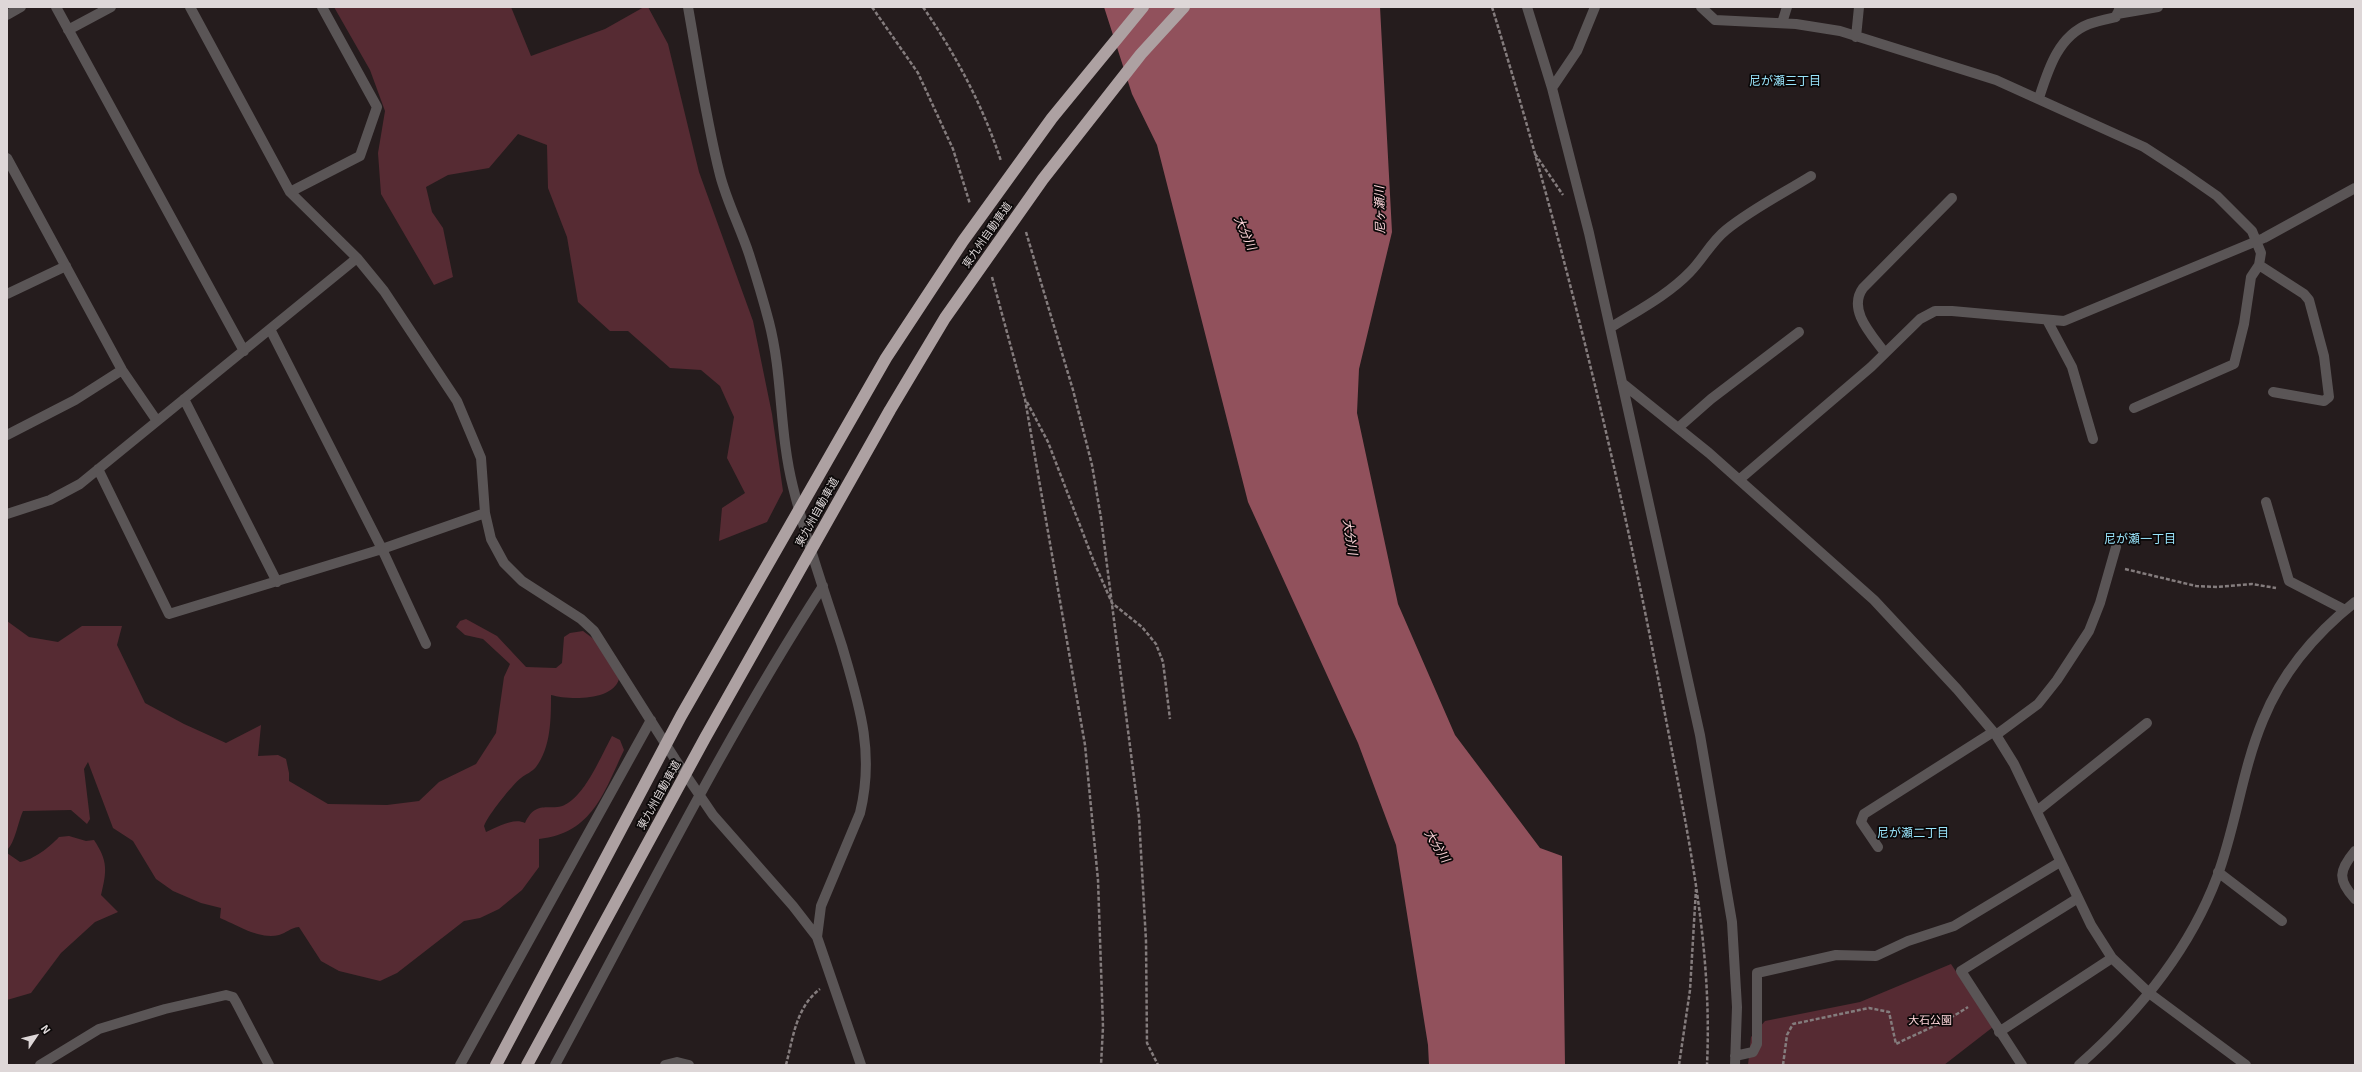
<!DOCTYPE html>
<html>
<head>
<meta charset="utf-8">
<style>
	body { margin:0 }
	#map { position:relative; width:2362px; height:1072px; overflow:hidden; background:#251c1d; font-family:"Exo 2",sans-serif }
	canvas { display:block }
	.frame { position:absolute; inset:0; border:8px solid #ded7d8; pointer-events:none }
	.north { position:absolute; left:16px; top:1016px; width:40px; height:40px; -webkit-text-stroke:3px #0b0808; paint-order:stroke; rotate:55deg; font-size:11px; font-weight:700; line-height:16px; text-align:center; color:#ded7d8 }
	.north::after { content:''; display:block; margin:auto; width:14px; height:18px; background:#ded7d8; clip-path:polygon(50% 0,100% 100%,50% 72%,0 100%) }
</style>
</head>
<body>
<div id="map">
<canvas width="2362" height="1072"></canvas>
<div class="frame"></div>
<div class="north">N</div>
</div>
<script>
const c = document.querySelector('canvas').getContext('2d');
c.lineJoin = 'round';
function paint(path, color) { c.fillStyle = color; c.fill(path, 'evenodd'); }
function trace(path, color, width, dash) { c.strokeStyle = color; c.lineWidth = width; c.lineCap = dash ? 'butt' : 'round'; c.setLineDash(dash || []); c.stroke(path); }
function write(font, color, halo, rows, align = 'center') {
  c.font = font + ' "Exo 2","Noto Sans JP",sans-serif'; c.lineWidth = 3.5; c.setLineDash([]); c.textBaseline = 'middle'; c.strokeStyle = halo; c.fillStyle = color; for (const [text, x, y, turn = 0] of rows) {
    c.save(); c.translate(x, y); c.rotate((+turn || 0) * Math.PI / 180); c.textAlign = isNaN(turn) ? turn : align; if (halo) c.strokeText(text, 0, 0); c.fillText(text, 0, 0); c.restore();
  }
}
paint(new Path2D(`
	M334,7H511L531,56L605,29L644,7H648L668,44L699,172L753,321L772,414L783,491L767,522L719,541L722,508L745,493L727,458L734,417L720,386L701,370L670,368L628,331H610L578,302L567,237L548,188L547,145L518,134L489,168L448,175L426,187L432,212L443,228L453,277L434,285L381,194L378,153L385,111L370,70Z
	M466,619L497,636L526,667L556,668L562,663L564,637L570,633L583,631L595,640L619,679C613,701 569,700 551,695C551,719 551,747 536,767C532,772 526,774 521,778C512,785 488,815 484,826L486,832C497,827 514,817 525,823C537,797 552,814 568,803C587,791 601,756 612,736L620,740L624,750C604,792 593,833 539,839V867L522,890L499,909L480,918L464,921L397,973L380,981L339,971L321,961L299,927C289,928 287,933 279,935C260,940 237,925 220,918L221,908L201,903L173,891L156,879L133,841L113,828L88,762L84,769L90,819L87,824L71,810L23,811C18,822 15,843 7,850V621L29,637L58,642L82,626H122L117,645L145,703L184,724L226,743L261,725L258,756L278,755L286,759L289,773V781L328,804L387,805L419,801L439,782L476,764L496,733L504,677L510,664L483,639L465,635L456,627L460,621Z
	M69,836L86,841L94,840C108,861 107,871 101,895L118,912L95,922L61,953L31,993L7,1000V853L20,862C33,860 50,847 59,837Z
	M1951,964L1993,1027L1944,1065H1748L1751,1037L1765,1021L1860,1002Z`), '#562b33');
paint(new Path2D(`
	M1104,7H1380L1392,232L1359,369L1357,413L1398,604L1455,735L1540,848L1562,856L1565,1065H1429L1428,1045L1396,845L1358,743L1248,502L1157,145L1132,94Z`), '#91515c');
trace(new Path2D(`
	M872,7L918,73L953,149L970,204
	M923,7C956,55 983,106 1001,161
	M1492,7C1561,232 1617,462 1661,693C1684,817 1713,939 1707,1065
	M1535,154L1563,195
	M1026,232L1073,390L1092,465L1101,518L1139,817L1146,941L1147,1043L1158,1065
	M992,277L1025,399L1085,745L1098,880L1103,1027L1101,1065
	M1027,402L1048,442L1094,562L1112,603L1142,627L1156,644L1163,662L1170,719
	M2125,569L2196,586L2217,587L2252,584L2276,588
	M786,1065C793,1038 796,1007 820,989
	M1679,1065L1690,990L1696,889
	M1783,1065L1787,1035L1793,1024L1869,1008L1889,1012L1896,1044C1920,1032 1946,1022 1968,1007`), '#847c7d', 2.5, [4, 2]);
trace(new Path2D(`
	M56,7L244,351
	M190,7L290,192L357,258L384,291L457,401L481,458L485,513L491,539L504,563L522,581L581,619L594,631L675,759L713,815L793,906L817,937
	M688,7C698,63 706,120 720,175C727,202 740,227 749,254C756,276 763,299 769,322C783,376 779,432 793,487C806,540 825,593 842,646C859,704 875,752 860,813L821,906L817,937L861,1065
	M1527,7L1552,88L1589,233L1700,735L1732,922L1737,1007L1735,1065
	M1701,7L1715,20L1796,24L1840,31L1996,80L2144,147L2184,173L2217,196L2252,231L2261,253L2259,265L2251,277L2244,324L2234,364L2134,408
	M2117,14L2158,7
	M7,15L21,7
	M1782,23L1787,7
	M68,30L111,7
	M1856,37L1859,7
	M1552,88L1577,51L1595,7
	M2039,98C2048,70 2058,36 2089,24C2097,21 2107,19 2116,17L2120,7
	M7,158L122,370L157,421
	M290,192L360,156L377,107L322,7
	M2259,265L2304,294L2309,300L2324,356L2329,397L2324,401L2273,392
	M7,294L66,266
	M2047,320L2072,367L2093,439
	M1610,328C1637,311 1668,295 1690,272C1703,259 1711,242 1726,230C1752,209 1782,194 1811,176
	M270,329L382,549L426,644
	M1885,353C1872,335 1847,310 1863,288L1952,198
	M1622,383L1709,453L1874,600L1957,689L1996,735L2014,764L2091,925L2112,958L2149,993L2246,1065
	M184,399L277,582
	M1678,428L1711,399L1799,332
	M7,435L75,400L122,370
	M98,469L169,614L382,549L485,513
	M1740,479L1871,367L1920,319L1935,311H1952L2064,321L2264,238L2355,188
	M2266,502L2289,581L2345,610
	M7,514L50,500L80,484L357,258
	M1996,735L2038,704L2057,680L2089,631L2100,603L2116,547
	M2037,811L2147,723
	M1878,847L1861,822L1864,814L1993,732
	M2355,851C2339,870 2337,880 2355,899
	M2218,872L2282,921
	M1999,1032L2112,958
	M1735,1056L1753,1052L1757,1044V973L1836,955L1876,956L1908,941L1954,926L2060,862
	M40,1065L99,1029L165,1009L226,995L233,997L236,1002L269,1065
	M460,1065L651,720
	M555,1065C642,905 724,739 823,586
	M665,1065L677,1062L689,1065
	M2022,1065L1961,971L2078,898
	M2079,1065C2138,1013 2189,951 2217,877C2236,826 2242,770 2263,720C2282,673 2316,633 2355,602`), '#5a5556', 10);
trace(new Path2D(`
	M496,1065L681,716L886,358L963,241L1052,118L1143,7
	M527,1065L705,738L890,410L945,318L1043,179L1141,54L1184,7`), '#ada1a2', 12);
write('11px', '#ded7d8', '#0b0808', [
	["東九州自動車道",987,235,-55],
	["東九州自動車道",817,512,-61],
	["東九州自動車道",659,795,-61]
]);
write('11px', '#ffd5da', '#0b0808', [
	["大石公園",1930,1020]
]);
write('12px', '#99e4fb', '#0b0808', [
	["尼が瀬三丁目",1785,81],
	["尼が瀬一丁目",2140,539],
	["尼が瀬二丁目",1913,833]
]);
write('italic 12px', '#fed5da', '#0b0808', [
	["尼ヶ瀬川",1380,210,-91],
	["大分川",1245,233,66],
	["大分川",1350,537,81],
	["大分川",1437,846,58]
]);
</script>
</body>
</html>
